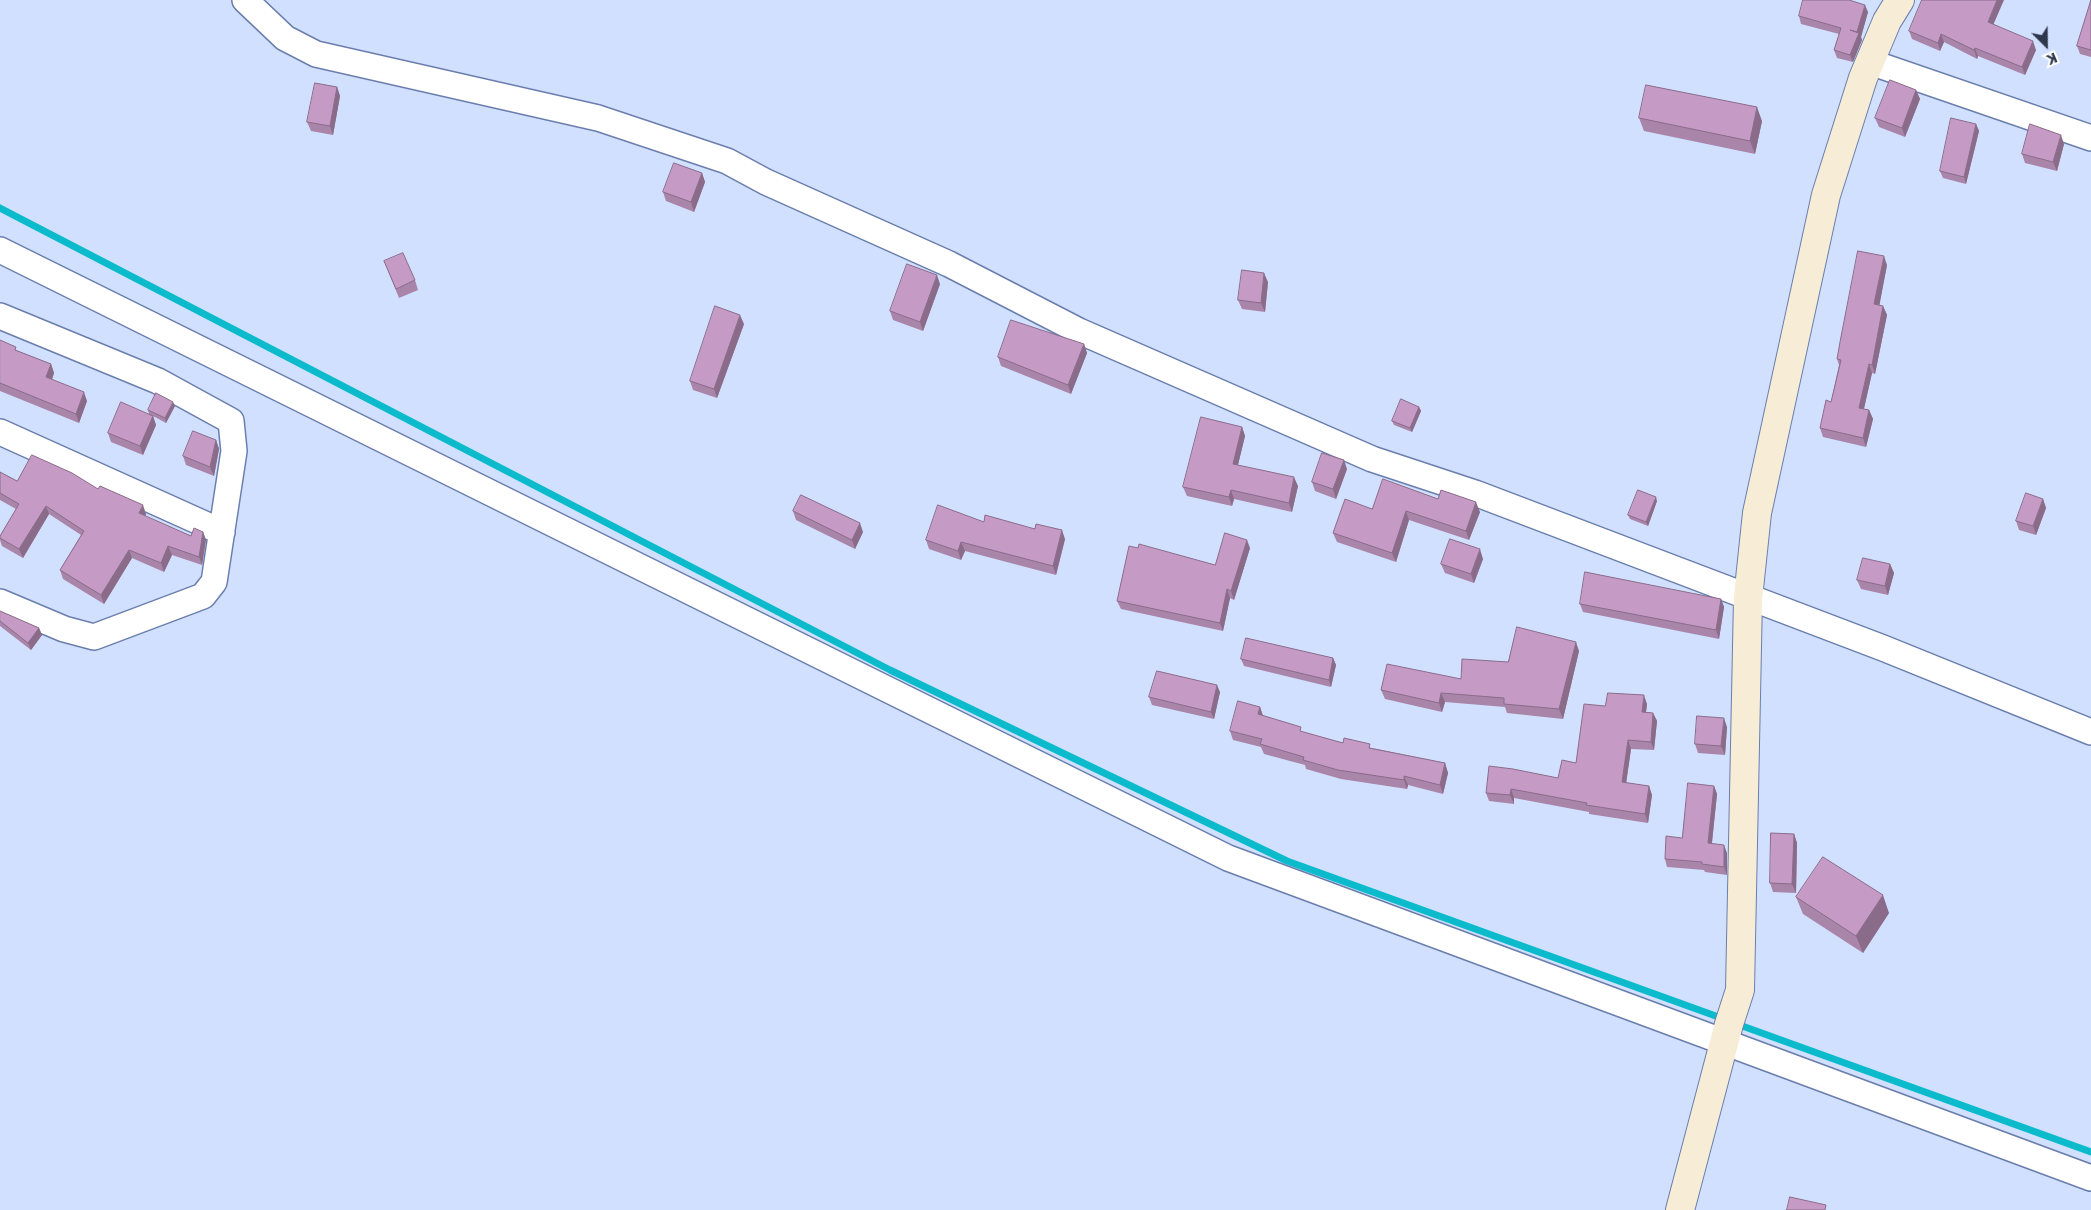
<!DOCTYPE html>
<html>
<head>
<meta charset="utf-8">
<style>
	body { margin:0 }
	#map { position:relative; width:2091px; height:1210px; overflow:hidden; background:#d2e0ff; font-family:Jost,sans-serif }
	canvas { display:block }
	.north { position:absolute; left:2021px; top:20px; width:50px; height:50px; -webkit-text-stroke:4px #fff; paint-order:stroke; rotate:157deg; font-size:14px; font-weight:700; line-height:20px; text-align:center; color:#2f374c }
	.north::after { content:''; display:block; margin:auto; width:18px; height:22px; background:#2f374c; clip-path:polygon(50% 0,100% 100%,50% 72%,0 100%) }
</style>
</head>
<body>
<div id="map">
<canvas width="2091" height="1210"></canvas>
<div class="north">K</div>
</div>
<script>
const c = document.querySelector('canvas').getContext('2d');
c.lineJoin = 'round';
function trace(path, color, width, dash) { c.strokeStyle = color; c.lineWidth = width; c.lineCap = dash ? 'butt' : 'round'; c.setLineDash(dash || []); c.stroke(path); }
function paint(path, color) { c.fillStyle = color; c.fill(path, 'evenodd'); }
trace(new Path2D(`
	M0,208L890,670L1287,861L1724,1019
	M1734,1023L2091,1152`), '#0bbbcc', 7);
const street = new Path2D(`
	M245,0L285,38L316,54L598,118L727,161L766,182L949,264L1079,331L1372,459L1475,493L1883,648L2091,732
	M1870,62L2091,138
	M0,250L1228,858L2091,1178
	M0,316L158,381L231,421L234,451L214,582L203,596L94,637L64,629L0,602
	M0,432L222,532`);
const secondary = new Path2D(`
	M1680,1210L1729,1024L1740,990L1748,598L1757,513L1826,195L1863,78L1887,21L1900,0`);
trace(street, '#6a7ead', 28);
trace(secondary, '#6a7ead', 30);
trace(street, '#fff', 25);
trace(secondary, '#f7edd6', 28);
paint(new Path2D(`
	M2091,0V57L2080,54L2077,46Z
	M1868,12L1861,37L1862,40L1853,62L1837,58L1834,50L1839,34L1801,24L1799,16Z
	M1993,25L2036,50L2025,75L1978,56L1977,59L1944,42L1940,51L1912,39L1909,31Z
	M337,87L340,96L333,135L311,131L307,122Z
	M1916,90L1920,99L1905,137L1879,127L1875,118Z
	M1639,118L1762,121L1755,154L1644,131Z
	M1976,124L1979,131L1966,184L1943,178L1940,171Z
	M2064,144L2057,171L2025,163L2022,154Z
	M702,173L705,182L694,212L666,201L663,192Z
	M384,261L415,280L418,290L399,298Z
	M1887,265L1879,305L1883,306L1887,315L1875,374L1872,373L1864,409L1869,410L1873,419L1866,447L1823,437L1820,428L1831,402L1839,365L1837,359Z
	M1268,282L1265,312L1242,309L1238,300Z
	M940,284L923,331L893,320L890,311Z
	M744,324L717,398L693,390L690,381Z
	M0,340L18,351L51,364L54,373L52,380L87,401L79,423L0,391Z
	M1084,344L1087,353L1071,394L1001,366L998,357Z
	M175,406L166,423L153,416L156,425L143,455L111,442L108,433L149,414L148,410Z
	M1419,407L1421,411L1412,432L1394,425L1392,421Z
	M1242,427L1245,436L1238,465L1298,486L1292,512L1234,499L1232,506L1187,496L1183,487Z
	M216,440L219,449L214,476L186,465L183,456Z
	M1347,469L1336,499L1315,491L1312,482Z
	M0,472L17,481L98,489L146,514L145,516L191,536L203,532L206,540L202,565L172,555L164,572L132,558L104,604L63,579L60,570L81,535L49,514L23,558L2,546L0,540V536L16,509L0,500Z
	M1438,499L1480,512L1469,540L1409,520L1396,562L1337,542L1333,533L1372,509Z
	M2043,499L2046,508L2036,535L2019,530L2016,521Z
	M1657,501L1648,526L1630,519L1628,515Z
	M793,511L863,532L855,549L796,520Z
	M984,522L1065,539L1056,575L965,551L961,560L929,549L926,540Z
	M1138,548L1215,565L1250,548L1234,600L1230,598L1223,631L1121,609L1117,601Z
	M1483,559L1474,583L1445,573L1441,564Z
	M1890,564L1894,573L1888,595L1861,589L1857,580Z
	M1721,599L1724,607L1719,639L1583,612L1580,604Z
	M0,611L39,628L42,635L31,650L0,626Z
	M1579,651L1563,719L1507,713L1505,707L1445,702L1442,712L1385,699L1381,690L1461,679L1508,662Z
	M1333,658L1336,665L1331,687L1244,666L1241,659Z
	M1220,692L1214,719L1152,705L1149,697Z
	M1647,704L1646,712L1653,713L1657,721L1654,750L1631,749L1626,783L1649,786L1652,795L1648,823L1589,814V812L1514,798V804L1489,801L1486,793L1558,778L1576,763L1605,706Z
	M1260,707L1263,716L1303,732L1343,743L1372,748L1445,763L1448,773L1443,794L1408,785L1407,789L1341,779L1306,769L1305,765L1264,754L1261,747L1233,740L1230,731Z
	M1727,727L1725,755L1698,753L1695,744Z
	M1714,786L1717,794L1712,843L1727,853V875L1705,872L1704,870L1667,867L1665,859L1682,838Z
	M1794,834L1797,843L1796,893L1773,892L1770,883Z
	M1796,897L1889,913L1863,953L1803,914Z`), '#a985a9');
paint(new Path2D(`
	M1997,0H2004L1991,30L1988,22Z
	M1865,5L1868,12L1861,37L1862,40L1853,62L1850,55Z
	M1941,34L1944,42L1940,51L1938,43Z
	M2033,41L2036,50L2025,75L2022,67Z
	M1975,48L1978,56L1977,59L1974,50Z
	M337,87L340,96L333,135L330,126Z
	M1916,90L1920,99L1905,137L1902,128Z
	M1757,107L1762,121L1755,154L1750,141Z
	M1976,124L1979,131L1966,184L1964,177Z
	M2061,135L2064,144L2057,171L2053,162Z
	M702,173L705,182L694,212L691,202Z
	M1884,256L1887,265L1878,313L1874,304Z
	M1264,273L1268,282L1265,312L1261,303Z
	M937,275L940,284L923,331L920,322Z
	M1883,306L1887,315L1875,374L1872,365Z
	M740,315L744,324L717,398L714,389Z
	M1084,344L1087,353L1071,394L1068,385Z
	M51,364L54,373L49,387L46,377Z
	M1869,364L1872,373L1862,417L1859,408Z
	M84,392L87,401L79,423L76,414Z
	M173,402L175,406L166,423L165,418Z
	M1419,407L1421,411L1412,432L1410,428Z
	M1869,410L1873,419L1866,447L1863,438Z
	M153,416L156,425L143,455L140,446Z
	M1242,427L1245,436L1236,473L1233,464Z
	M216,440L219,449L214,476L210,467Z
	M1344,460L1347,469L1336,499L1333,489Z
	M1294,477L1298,486L1292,512L1289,503Z
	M1231,490L1234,499L1232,506L1229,497Z
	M1656,497L1657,501L1648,526L1646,522Z
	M2043,499L2046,508L2036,535L2033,526Z
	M1476,502L1480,512L1469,540L1466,531Z
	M143,505L146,514L142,522L139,513Z
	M46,506L49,514L23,558L19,549Z
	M1406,511L1409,520L1396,562L1392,553Z
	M860,523L863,532L855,549L852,540Z
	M1062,530L1065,539L1056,575L1053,566Z
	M203,532L206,540L202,565L199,557Z
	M1247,540L1250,548L1234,600L1231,591Z
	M961,542L965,551L961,560L958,551Z
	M168,546L172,555L164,572L161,563Z
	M1480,549L1483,559L1474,583L1471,574Z
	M129,550L132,558L104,604L101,595Z
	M1890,564L1894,573L1888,595L1885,586Z
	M1227,589L1230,598L1223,631L1220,623Z
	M1721,599L1724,607L1719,639L1716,630Z
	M39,628L42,635L31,650L28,643Z
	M1576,642L1579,651L1563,719L1559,709Z
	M1333,658L1336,665L1331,687L1329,680Z
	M1217,685L1220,692L1214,719L1211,712Z
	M1441,693L1445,702L1442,712L1439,703Z
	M1644,695L1647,704L1645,720L1642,712Z
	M1260,707L1263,716L1258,714Z
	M1653,713L1657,721L1654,750L1651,742Z
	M1724,718L1727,727L1725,755L1721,746Z
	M1628,740L1631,749L1625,791L1622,782Z
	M1445,763L1448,773L1443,794L1440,785Z
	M1404,776L1408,785L1407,789L1404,780Z
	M1649,786L1652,795L1648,823L1645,814Z
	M1714,786L1717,794L1711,851L1708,843Z
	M1511,789L1514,798V804L1510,795Z
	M1794,834L1797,843L1796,893L1792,884Z
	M1724,845L1727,853V875L1724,867Z
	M1883,895L1889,913L1863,953L1856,936Z`), '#8a6c8a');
const building = new Path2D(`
	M1803,0H1849L1865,5L1857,32L1850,30L1859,33L1850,55L1834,50L1841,28L1799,16Z
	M1922,0H1997L1988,22L2033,41L2022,67L1975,48L1974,50L1941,34L1938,43L1909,31Z
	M2091,0V50L2077,46Z
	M1890,80L1916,90L1902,128L1875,118Z
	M315,83L337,87L330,126L307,122Z
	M1646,85L1757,107L1750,141L1639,118Z
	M1951,118L1976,124L1964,177L1940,171Z
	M2030,124L2061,135L2053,162L2022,154Z
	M674,163L702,173L691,202L663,192Z
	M1858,251L1884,256L1874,304L1883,306L1872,365L1869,364L1859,408L1869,410L1863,438L1820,428L1826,400L1831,402L1841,360L1837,359L1840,342Z
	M403,253L415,280L396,289L384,261Z
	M907,264L937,275L920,322L890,311Z
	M1242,270L1264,273L1261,303L1238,300Z
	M715,306L740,315L714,389L690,381Z
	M1011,320L1084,344L1068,385L998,357Z
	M0,340L16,347L15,350L51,364L46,377L84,392L76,414L0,383Z
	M156,393L173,402L165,418L148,410Z
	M1401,399L1419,407L1410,428L1392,421Z
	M121,402L153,416L140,446L108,433Z
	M1201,417L1242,427L1233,464L1294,477L1289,503L1231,490L1229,497L1183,487Z
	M193,431L216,440L210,467L183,456Z
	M1322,453L1344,460L1333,489L1312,482Z
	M32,455L72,473L98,489L100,486L143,505L139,513L191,536L194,528L203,532L199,557L168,546L161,563L129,550L101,595L60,570L84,531L46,506L19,549L0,538V536L19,504L0,493V472L17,481Z
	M1383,479L1438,499L1441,490L1476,502L1466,531L1406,511L1392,553L1333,533L1345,499L1372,509Z
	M1638,490L1656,497L1646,522L1628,515Z
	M2026,493L2043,499L2033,526L2016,521Z
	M801,495L860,523L852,540L793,511Z
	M938,505L984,522L985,515L1035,529L1036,524L1062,530L1053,566L961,542L958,551L926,540Z
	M1225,533L1247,540L1231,591L1227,589L1220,623L1117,601L1129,546L1138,548L1139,544L1215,565Z
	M1450,539L1480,549L1471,574L1441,564Z
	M1863,558L1890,564L1885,586L1857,580Z
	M1585,572L1721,599L1716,630L1580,604Z
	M0,611L39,628L28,643L0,621Z
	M1517,627L1576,642L1559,709L1504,704V698L1441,693L1439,703L1381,690L1387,664L1461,679L1462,659L1508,662Z
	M1246,638L1333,658L1329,680L1241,659Z
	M1157,671L1217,685L1211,712L1149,697Z
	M1608,693L1644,695L1642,712L1653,713L1651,742L1628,740L1622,782L1649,786L1645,814L1586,805L1587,803L1511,789L1510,795L1486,793L1489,766L1513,769L1558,778L1562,760L1576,763L1584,704L1605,706Z
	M1238,701L1260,707L1258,714L1301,727L1300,731L1343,743L1344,738L1370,744L1369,748L1445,763L1440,785L1404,776V780L1338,770L1303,760L1304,757L1260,744L1262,739L1230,731Z
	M1697,716L1724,718L1721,746L1695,744Z
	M1688,783L1714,786L1708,843L1724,845V867L1702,864V862L1665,859L1666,836L1682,838Z
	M1771,833L1794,834L1792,884L1770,883Z
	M1823,857L1883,895L1856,936L1796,897Z
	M1790,1197L1826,1205L1825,1210H1787Z`);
paint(building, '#c59bc5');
trace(building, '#8a6c8a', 1);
</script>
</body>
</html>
